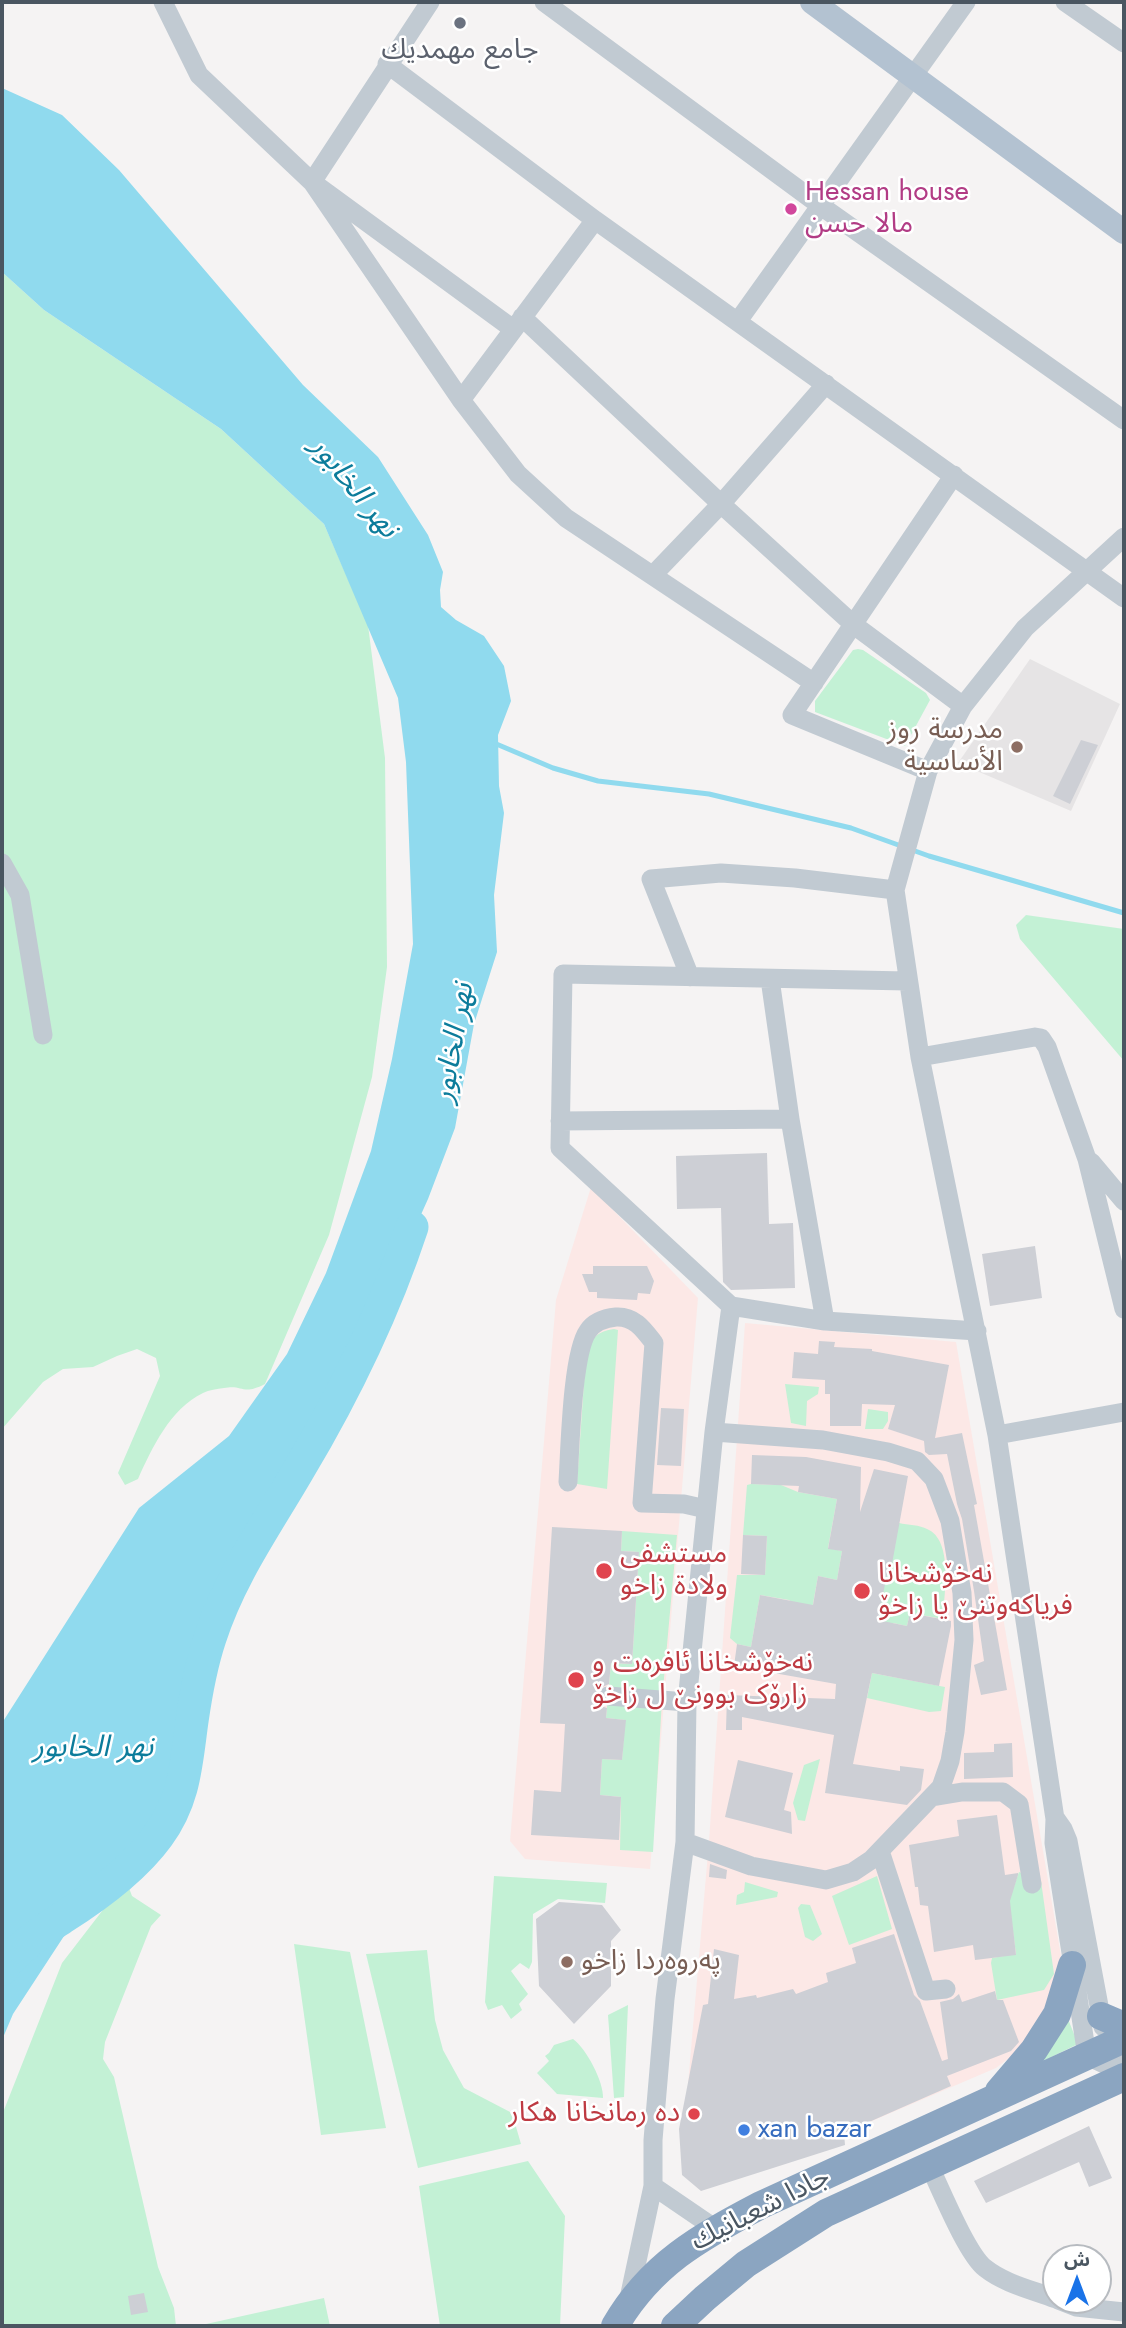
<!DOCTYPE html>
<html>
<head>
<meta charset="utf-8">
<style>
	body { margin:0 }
	#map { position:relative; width:1126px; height:2328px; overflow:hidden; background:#f5f3f3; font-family:Jost,"Noto Sans Arabic",sans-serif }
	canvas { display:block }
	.frame { position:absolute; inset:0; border:4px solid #4a5661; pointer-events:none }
	.north { position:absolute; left:1042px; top:2244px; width:70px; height:70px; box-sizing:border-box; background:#fff; border:2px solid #b7bbc0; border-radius:50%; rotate:0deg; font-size:19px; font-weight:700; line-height:28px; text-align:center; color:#4a5661 }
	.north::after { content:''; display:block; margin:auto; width:24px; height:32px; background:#1a73e8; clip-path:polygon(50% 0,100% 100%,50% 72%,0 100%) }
</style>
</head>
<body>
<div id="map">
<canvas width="1126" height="2328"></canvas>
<div class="frame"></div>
<div class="north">ش</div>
</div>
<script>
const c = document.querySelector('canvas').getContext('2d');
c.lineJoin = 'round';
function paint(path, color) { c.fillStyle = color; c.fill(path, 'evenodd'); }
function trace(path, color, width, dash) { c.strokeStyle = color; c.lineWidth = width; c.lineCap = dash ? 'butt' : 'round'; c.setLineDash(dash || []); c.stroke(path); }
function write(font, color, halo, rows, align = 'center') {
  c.font = font + ' Jost,"Noto Sans Arabic",sans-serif'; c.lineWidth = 5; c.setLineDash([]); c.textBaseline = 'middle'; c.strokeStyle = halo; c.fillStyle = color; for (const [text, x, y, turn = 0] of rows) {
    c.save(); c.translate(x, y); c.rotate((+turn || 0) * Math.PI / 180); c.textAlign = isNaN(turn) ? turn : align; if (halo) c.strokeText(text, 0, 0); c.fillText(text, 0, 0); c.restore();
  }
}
paint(new Path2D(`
	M1030,659L1120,704L1071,811L958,763Z`), '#e6e4e5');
paint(new Path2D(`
	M591,1187L698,1298L650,1869L525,1859L510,1841L556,1300Z
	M745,1323L956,1342L1061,1956L1055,2005L1026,2045L996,2068L844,2133L687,2096L709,1841Z`), '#fce8e6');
paint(new Path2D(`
	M2,272L44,310L221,429L324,524L368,625L385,758L387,967L372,1077L329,1235L265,1384C242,1396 243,1384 224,1388C217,1389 209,1390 203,1393C170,1409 152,1448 138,1479L125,1485L118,1473L160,1376L156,1358L137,1349L117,1356L93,1367L63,1369L43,1382L2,1429Z
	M858,649L863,650L926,693L930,700L905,746L815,712V701L853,650Z
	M1026,915L1124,929V1061L1020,939L1016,925Z
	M614,1329L618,1330L607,1489L577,1484L586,1353C591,1338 598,1331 614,1329Z
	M785,1384L819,1387L818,1394L807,1401L806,1426L791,1423Z
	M868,1409L888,1412V1421L883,1429H865Z
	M751,1484L781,1485L798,1492L837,1499L828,1548L842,1551L837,1580L818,1576L811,1615L789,1600L760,1595L751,1647L737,1644L730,1638L737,1575H765L767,1536L743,1535L747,1485Z
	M899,1523C908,1525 920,1525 927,1529C954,1540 944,1596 943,1619L910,1613L907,1626L893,1623L875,1635L884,1586L873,1571Z
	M622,1531L677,1535L662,1700L653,1852L620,1850L621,1797L600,1795L602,1759L622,1760L625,1720L606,1718L611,1663L632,1664L639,1552L621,1551Z
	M872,1673L945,1687L941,1711L929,1712L867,1698Z
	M820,1759L805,1821L798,1820L793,1803L804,1765Z
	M1019,1872L1041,1881L1054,1974L1044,1990L997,2000L991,1963L992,1958L1016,1954L1009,1901Z
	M494,1876L607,1883L605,1903L558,1899L533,1914L532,1962L529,1969L520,1963L511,1971L528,1994L519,2004L522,2010L511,2019L502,2005L488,2010L485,2002Z
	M877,1876L892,1929L849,1945L832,1896Z
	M126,1880L132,1896L161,1915L151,1926L105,2042L103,2059L114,2077L158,2267L174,2308L176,2326H2V2115L62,1963Z
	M745,1882L778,1892L777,1897L736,1905L737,1895L744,1892Z
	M801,1904L810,1905L822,1934L813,1941L805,1937L798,1908Z
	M294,1944L350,1952L386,2128L321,2135Z
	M427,1950L435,2020L443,2050L464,2088L512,2113L521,2144L418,2168L366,1954Z
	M628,2005L624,2097L614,2098L608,2015Z
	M1066,2014L1078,2044L1033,2066Z
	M573,2039C586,2048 604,2082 603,2098L557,2094L537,2073L549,2061L545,2056L549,2053L554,2045Z
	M528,2161L565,2216L560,2326H440L419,2186Z
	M324,2298L330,2326H197Z`), '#c3f1d5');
paint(new Path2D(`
	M2,88L62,115L119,170L303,385L378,457L428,535L443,572L440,590L441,607L456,620L484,636L504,666L511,701L498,735L499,786L504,813L494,895L497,952L474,1024L455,1128L428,1199L373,1321L314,1420L249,1544L208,1642L175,1800L137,1845L102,1878L13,2014L2,2040V1723L139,1508L229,1436L287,1354L326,1273L371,1151L392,1059L413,944L406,762L398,698L324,524L221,429L44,310L2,272Z`), '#90daee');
trace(new Path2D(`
	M494,743L553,768L598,781L709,794L851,828L929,856L1124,913`), '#90daee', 5);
trace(new Path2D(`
	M2,1969C18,1947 40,1933 62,1918C97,1896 134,1869 158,1836C185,1799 186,1764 192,1721C196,1693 201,1665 210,1638C230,1576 266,1526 298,1471C344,1394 384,1312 412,1227`), '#90daee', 33);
paint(new Path2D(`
	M1081,740L1098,745L1070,804L1053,796Z
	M767,1153L769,1224L793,1223L795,1288L731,1290L723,1282L721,1208L677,1209L676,1156Z
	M1035,1246L1042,1298L990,1306L982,1254Z
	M593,1266H647L654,1281L650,1294L638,1293L637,1300L597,1298V1292H589L582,1274H593Z
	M819,1341L835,1342L834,1347L872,1349V1351L949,1365L935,1438L962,1433L977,1504L974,1505L1007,1690L981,1695L974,1665L984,1661L974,1591L962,1519L957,1504L947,1454L929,1455L925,1452L924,1441L888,1429L895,1405L862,1404L861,1426H830V1394H825V1380L792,1378L794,1352L818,1354Z
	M661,1408L684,1409L681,1466L657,1465Z
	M752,1455L806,1457L861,1467L860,1512L874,1469L908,1476L890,1575L887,1574L878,1620L907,1626L910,1613L951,1621V1626L939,1686L872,1673L853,1764L900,1771V1766L924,1769L921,1790L907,1805L825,1793L834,1735L742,1717V1730H726L727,1695L835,1699L836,1684L734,1666L737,1644L751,1647L760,1595L813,1605L818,1576L837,1580L842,1551L828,1549L837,1499L798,1492L799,1486L751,1484Z
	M552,1527L622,1531L621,1551L639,1552L632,1664L611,1663L609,1684L598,1689L596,1696L601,1706L607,1708L606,1718L626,1720L622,1760L602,1759L600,1795L621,1797L619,1840L531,1835L534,1790L561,1792L565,1724L540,1723Z
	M743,1535L767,1536L765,1575L741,1574Z
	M1012,1743L1013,1777L964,1779V1753L994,1752V1744Z
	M738,1760L793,1773L784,1810L791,1812L792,1834L725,1817Z
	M997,1815L1005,1875L1018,1873V1875L1010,1901L1016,1955L975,1960L973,1945L934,1952L928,1906L920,1905L918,1887H915L909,1845L959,1836L957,1820Z
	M710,1864L727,1870L726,1879L709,1877Z
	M559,1902L602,1905L621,1930L611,1941V1986L574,2024L539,1986L536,1919Z
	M894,1934L914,1995L920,2001L942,2061L948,2059L940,2002L953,1999L959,1994L962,2002L995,1991L997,2000H1003L1019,2042L1011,2051L947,2076L951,2086L844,2133L845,2145L701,2191L682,2175L679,2129L703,2005L708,2004L714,1949L739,1955L734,1999L756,1995L757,1998L793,1989L796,1994L828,1982L826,1973L856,1963L852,1948Z
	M1089,2126L1112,2178L1089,2187L1079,2162L986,2203L974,2181Z
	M144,2293L148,2312L131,2315L128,2296Z`), '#cdcfd5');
trace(new Path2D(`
	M163,2L199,75L312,182L513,329
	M544,2L821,206L1124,420
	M1065,2L1124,43
	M387,64L595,220L1124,598
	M312,182L461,400L518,474L566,518L814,683
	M312,182L430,2
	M522,317L721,504L854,625L963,706
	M738,321L966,2
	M461,400L595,220
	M1124,537L1025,628L963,706L928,771L895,890L920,1057L997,1435L1055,1819L1054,1843L1087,2056L1104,2064H1124
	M653,575L721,504L826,384
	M928,771L792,715L954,475
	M2,863L20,895L43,1035
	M690,977L651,879L721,873L795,878L895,890
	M907,981L563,974L560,1148L731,1306L825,1321L977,1331
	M920,1057L1035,1037L1041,1038L1047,1047L1087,1159L1124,1309
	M790,1119L825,1321
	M560,1121L790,1119L770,979
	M1091,1162L1124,1201
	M997,1435L1124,1412
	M568,1482C570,1450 572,1353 588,1331C594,1322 606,1318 616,1317C635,1316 644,1330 654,1343L642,1503L684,1504L706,1509
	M608,1696L687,1702
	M932,1797L962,1792H1003L1019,1804L1032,1884
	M1056,1819L1063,1829L1068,1841L1103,2027
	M685,1842L751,1866L826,1880L853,1872L871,1860L941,1787L950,1761L955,1732L964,1640L962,1593L950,1521L934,1479L917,1461L888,1452L823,1440L714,1432
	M880,1851L926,1991L946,1989
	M930,2167C941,2190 967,2254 985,2268C1005,2284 1033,2290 1056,2299
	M653,2186L716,2229
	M1058,2300L1076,2307L1124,2312
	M628,2303L653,2186V2140L665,1999L685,1842L687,1702L714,1432L731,1306`), '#c1cad2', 19);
trace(new Path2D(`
	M812,2L1124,232`), '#b3c2d1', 24);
trace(new Path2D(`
	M1101,2016L1124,2026
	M999,2091L1034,2050L1057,2014L1072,1965
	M615,2326C650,2265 700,2237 761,2205L1124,2039
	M675,2326L705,2298L746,2264L826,2213L1124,2077`), '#8ba5c1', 28);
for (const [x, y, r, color] of [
	[460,23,7,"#6b7280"],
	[791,209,7,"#d1479c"],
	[1017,747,7,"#8d6e63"],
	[604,1571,9,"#e0444e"],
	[862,1591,9,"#e0444e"],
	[576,1680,9,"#e0444e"],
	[567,1962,7,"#8d6e63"],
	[694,2114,7,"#e0444e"],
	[744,2130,7,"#3f7fe0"]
]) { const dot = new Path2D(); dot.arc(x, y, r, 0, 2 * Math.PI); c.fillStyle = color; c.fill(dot); trace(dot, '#fff', 2.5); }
write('28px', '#5b616d', '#fff', [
	["جامع مهمديك",460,51]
]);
write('28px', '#b23c85', '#fff', [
	["Hessan house",805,193],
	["مالا حسن",805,225]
], 'left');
write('28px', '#785e54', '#fff', [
	["مدرسة روز",1003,731],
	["الأساسية",1003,763],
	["په‌روه‌ردا زاخو",581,1962,"left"]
], 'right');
write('28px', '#be3a42', '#fff', [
	["مستشفى",620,1555],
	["ولادة زاخو",620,1587],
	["نه‌خۆشخانا",878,1575],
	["فرياكه‌وتنێ يا زاخۆ",878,1607],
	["نەخۆشخانا ئافرەت و",592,1664],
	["زارۆک بوونێ ل زاخۆ",592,1696],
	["ده رمانخانا هكار",680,2114,"right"]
], 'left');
write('28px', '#366cbe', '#fff', [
	["xan bazar",758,2130]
], 'left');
write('28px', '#4a5661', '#fff', [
	["جادا شعبانيك",761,2210,-27]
]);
write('italic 30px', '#0c7c9b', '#fff', [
	["نهر الخابور",353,488,51],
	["نهر الخابور",455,1043,-80],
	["نهر الخابور",93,1749]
]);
</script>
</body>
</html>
